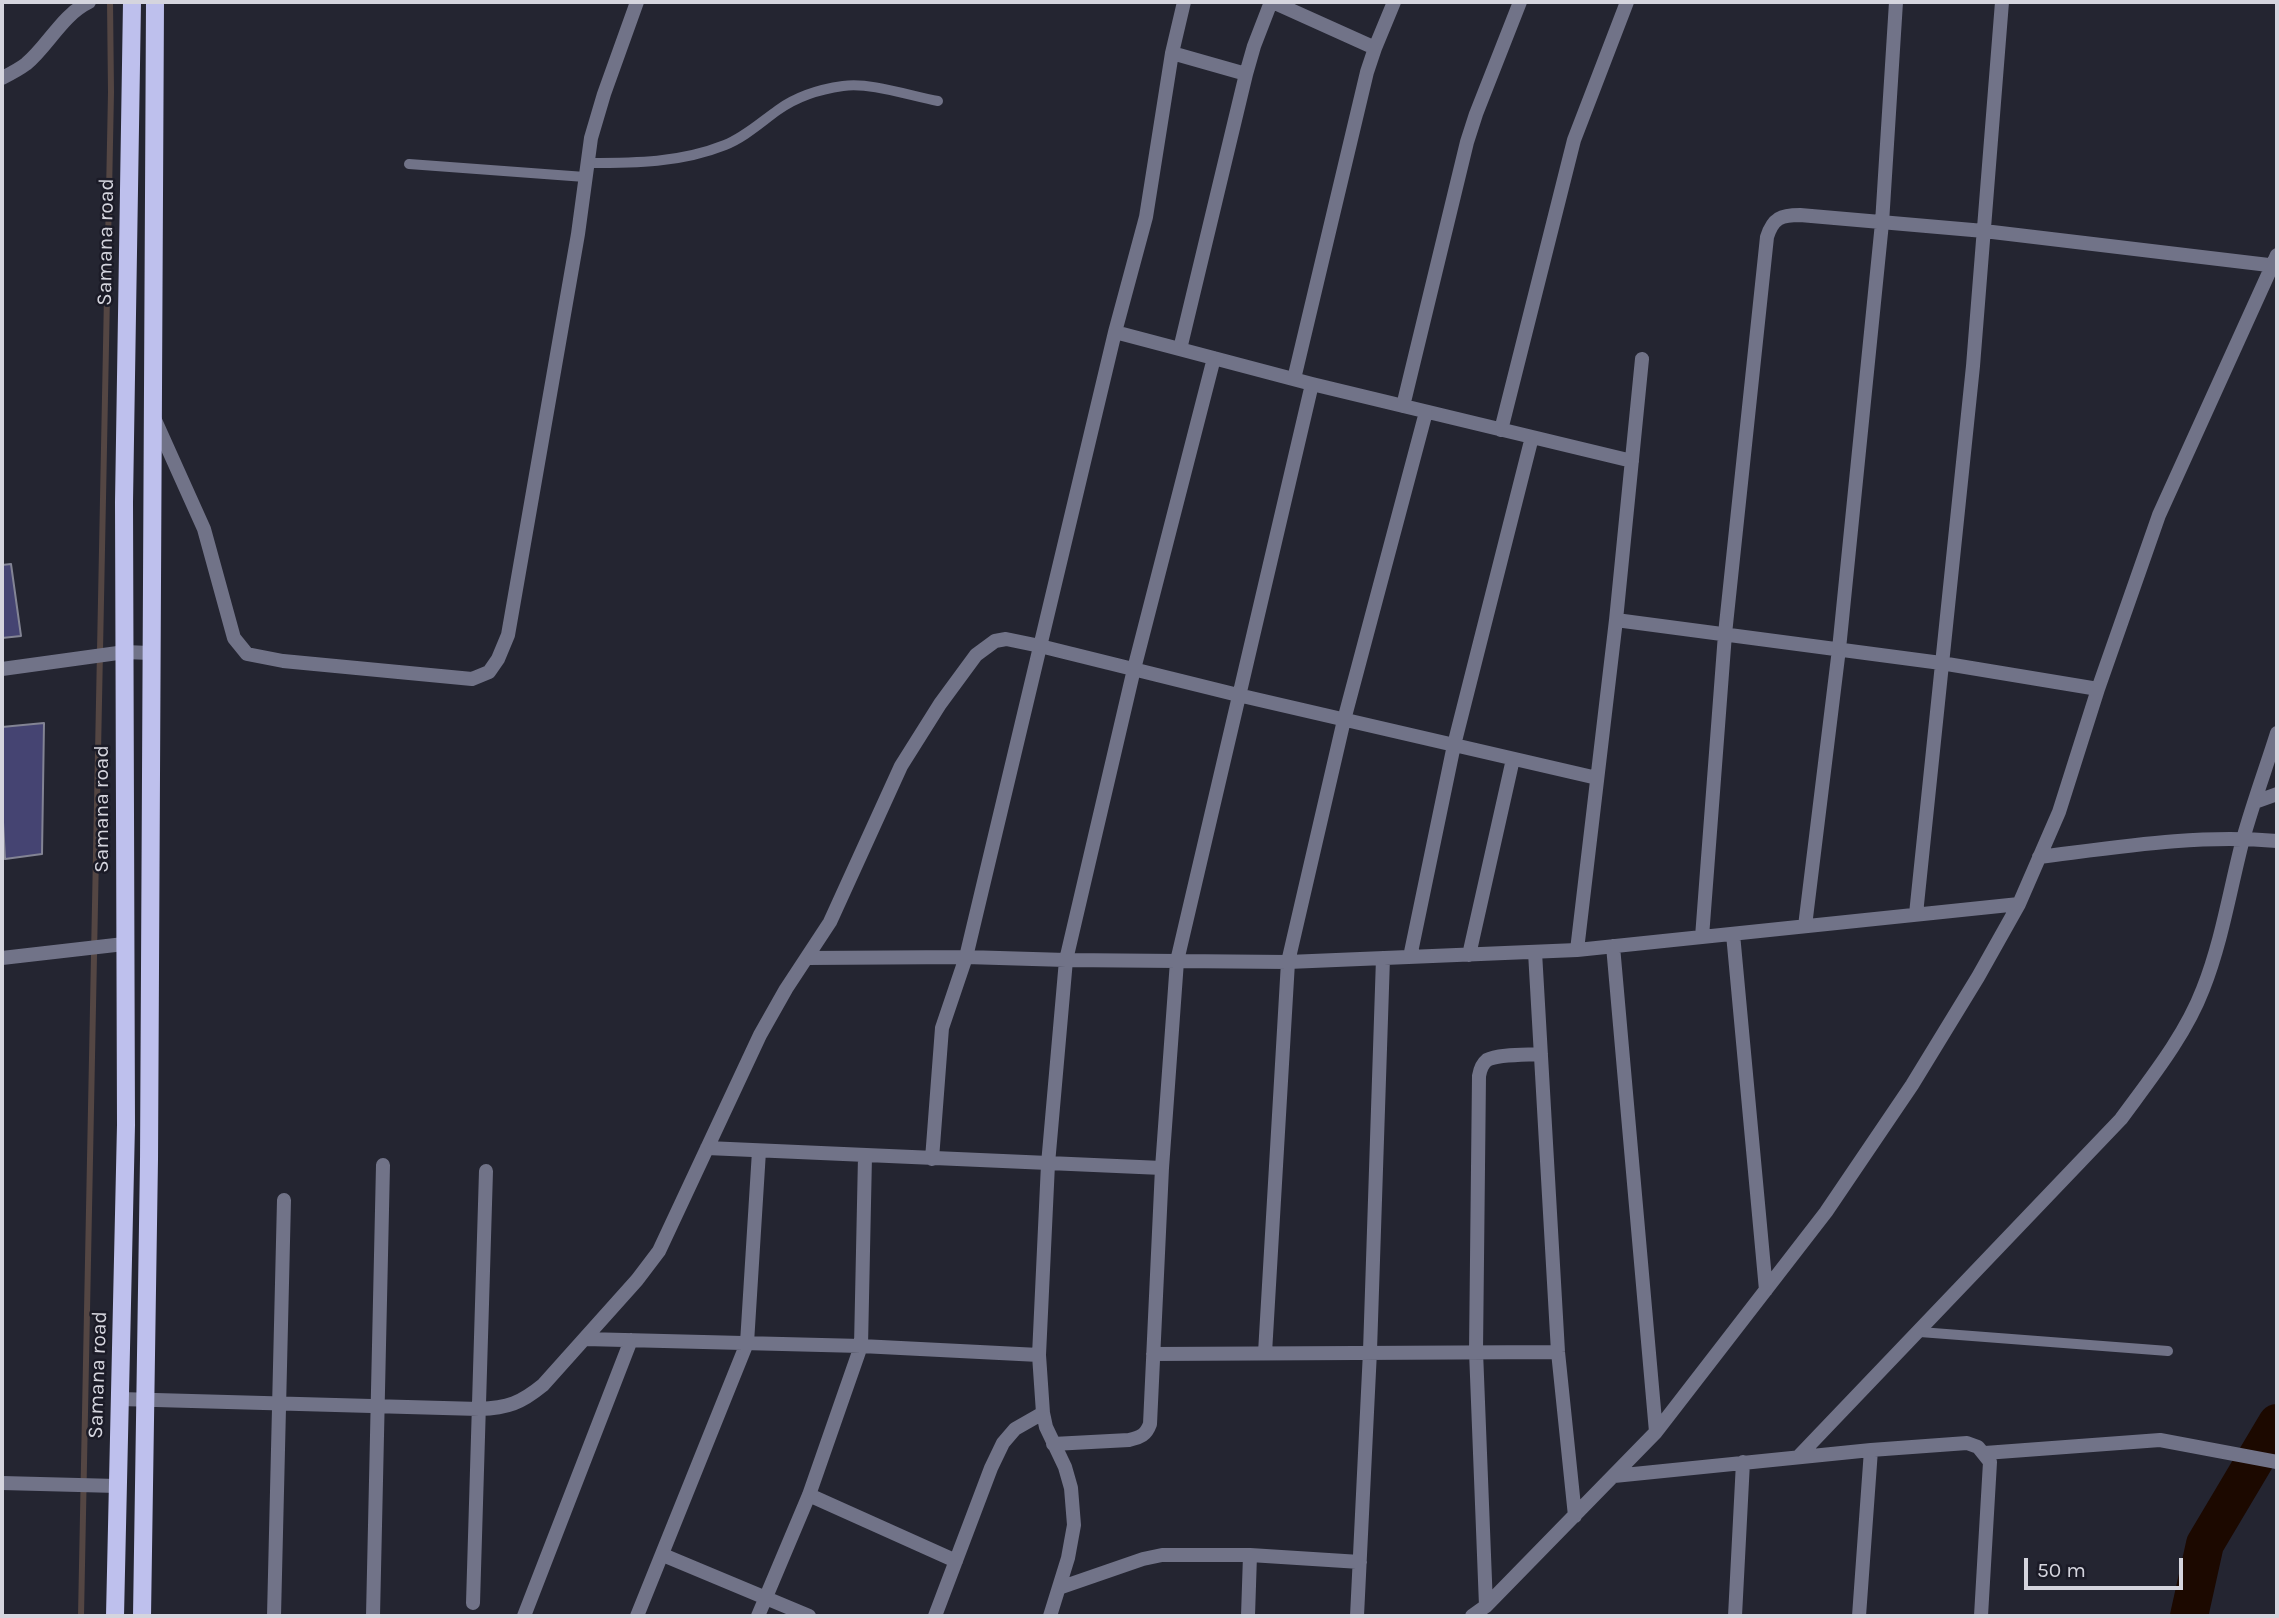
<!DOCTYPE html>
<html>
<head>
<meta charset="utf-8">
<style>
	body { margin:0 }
	#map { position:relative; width:2279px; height:1618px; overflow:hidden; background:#242531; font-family:Karla,sans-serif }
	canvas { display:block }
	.frame { position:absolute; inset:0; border:4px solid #d5d5de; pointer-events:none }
	.scale { position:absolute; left:2024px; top:1558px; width:159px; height:32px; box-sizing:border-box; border:4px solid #d5d5de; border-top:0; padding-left:9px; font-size:21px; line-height:24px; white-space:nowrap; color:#d5d5de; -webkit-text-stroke:5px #1b1b27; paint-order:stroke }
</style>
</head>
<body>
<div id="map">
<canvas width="2279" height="1618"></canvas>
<div class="frame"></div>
<div class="scale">50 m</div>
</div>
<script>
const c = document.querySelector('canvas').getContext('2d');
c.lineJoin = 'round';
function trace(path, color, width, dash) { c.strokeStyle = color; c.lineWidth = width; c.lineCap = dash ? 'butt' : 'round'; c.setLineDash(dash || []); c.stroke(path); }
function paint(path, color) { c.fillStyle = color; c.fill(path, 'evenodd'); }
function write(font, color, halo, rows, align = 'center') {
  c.font = font + ' Karla,sans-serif'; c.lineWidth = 5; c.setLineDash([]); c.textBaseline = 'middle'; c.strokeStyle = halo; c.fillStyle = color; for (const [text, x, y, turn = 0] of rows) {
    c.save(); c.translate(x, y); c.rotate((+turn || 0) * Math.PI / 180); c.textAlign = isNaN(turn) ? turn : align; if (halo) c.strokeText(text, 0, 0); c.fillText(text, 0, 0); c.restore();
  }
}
trace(new Path2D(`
	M81,1616L111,92L110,2`), '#544643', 6);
trace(new Path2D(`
	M2189,1616L2205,1544L2277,1423`), '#1c0900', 38);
const building = new Path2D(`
	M11,564L21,636L2,638V565Z
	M44,723L42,854L5,859L2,804V727Z`);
paint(building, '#454472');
trace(building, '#838494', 2);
trace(new Path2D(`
	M588,163C635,163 680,163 725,145C745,137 761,122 778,110C796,97 821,89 843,86C871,82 910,96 938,101
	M409,164L585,177
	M1920,1332L2168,1351`), '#717388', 10);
trace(new Path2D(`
	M1273,2L1375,48
	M1172,53L1246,74
	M2,78C10,74 18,70 26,64C48,46 62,15 89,2
	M1115,332L1312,384L1632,461
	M1180,349L1246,74L1254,46L1271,2
	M1294,379L1367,72L1375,48L1394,2
	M1403,406L1467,142L1476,114L1520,2
	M155,420L204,529L234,638L247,654L283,661L472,679L489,672L498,659L508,635L578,234L591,138L604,94L637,2
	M1501,430L1574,140L1627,2
	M1616,620L1941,663L2098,689
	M2,669L125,652L150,653
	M2255,802L2277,794
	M2039,857C2119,847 2197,834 2277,841
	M1916,914L1973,366L2002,2
	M1805,926L1839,649L1882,223L1896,2
	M1733,934L1766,1290
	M1702,937L1725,634L1767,237C1773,218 1781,215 1800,215L1984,231L2277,266
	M1613,946L1656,1432
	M1577,950L1616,620L1642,359
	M1535,952L1558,1352L1575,1516
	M1469,955L1513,759
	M1410,957L1454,745L1532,437
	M2,958L124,944
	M807,958L966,957L1066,960L1288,962L1577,950L2019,904
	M707,1148L1162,1168
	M932,1159L942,1028L966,957L1115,332L1146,217L1172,53L1184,2
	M585,1339L861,1346L1039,1355
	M1265,1353L1288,962L1344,720L1426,412
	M1153,1354L1558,1352
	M120,1399L479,1409C508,1408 521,1403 543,1385L637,1280L659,1251L760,1035L786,989L830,922L901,766L940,704L976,655L995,641L1006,639L1040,646L1238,695L1597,778
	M1053,1444L1129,1440C1141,1437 1146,1435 1150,1424L1162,1168L1177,961L1312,384
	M1985,1453L2160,1440L2277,1462
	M1798,1457L2121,1119C2151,1078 2185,1036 2203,989C2222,941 2230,889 2243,839C2253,803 2266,768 2277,733
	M1614,1476L1871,1450L1967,1443L1978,1447L1990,1462L1981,1616
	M2,1483L117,1486
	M809,1495L956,1561
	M663,1555L809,1616
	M1059,1588L1143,1559L1162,1555H1250L1360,1562
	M473,1603L486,1171
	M1486,1606L1476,1351L1479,1076C1480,1070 1482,1064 1487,1060C1498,1054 1528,1055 1541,1054
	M274,1616L284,1200
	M373,1616L383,1165
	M524,1616L631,1340
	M637,1616L747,1343L759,1151
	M758,1616L809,1495L861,1346L865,1156
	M935,1616L991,1468L1003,1443L1015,1429L1043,1413
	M1050,1616L1068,1558L1074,1525L1071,1488L1065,1467L1046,1427L1043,1413L1039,1355L1048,1164L1066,960L1134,669L1214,358
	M1248,1616L1250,1555
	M1357,1616L1370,1351L1383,958
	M1472,1616L1486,1606L1656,1432L1826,1212L1912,1085L1978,977L2019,904L2059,812L2098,689L2159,515L2277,255
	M1735,1616L1743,1462
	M1859,1616L1871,1450`), '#717388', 14);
trace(new Path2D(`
	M115,1616L126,1125L124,502L132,2
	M142,1616L149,1159L155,2`), '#bec0ed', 18);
write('21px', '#d5d5de', '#1b1b27', [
	["Samana road",106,242,-89],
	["Samana road",102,809,-90],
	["Samana road",98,1375,-88]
]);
</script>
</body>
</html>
